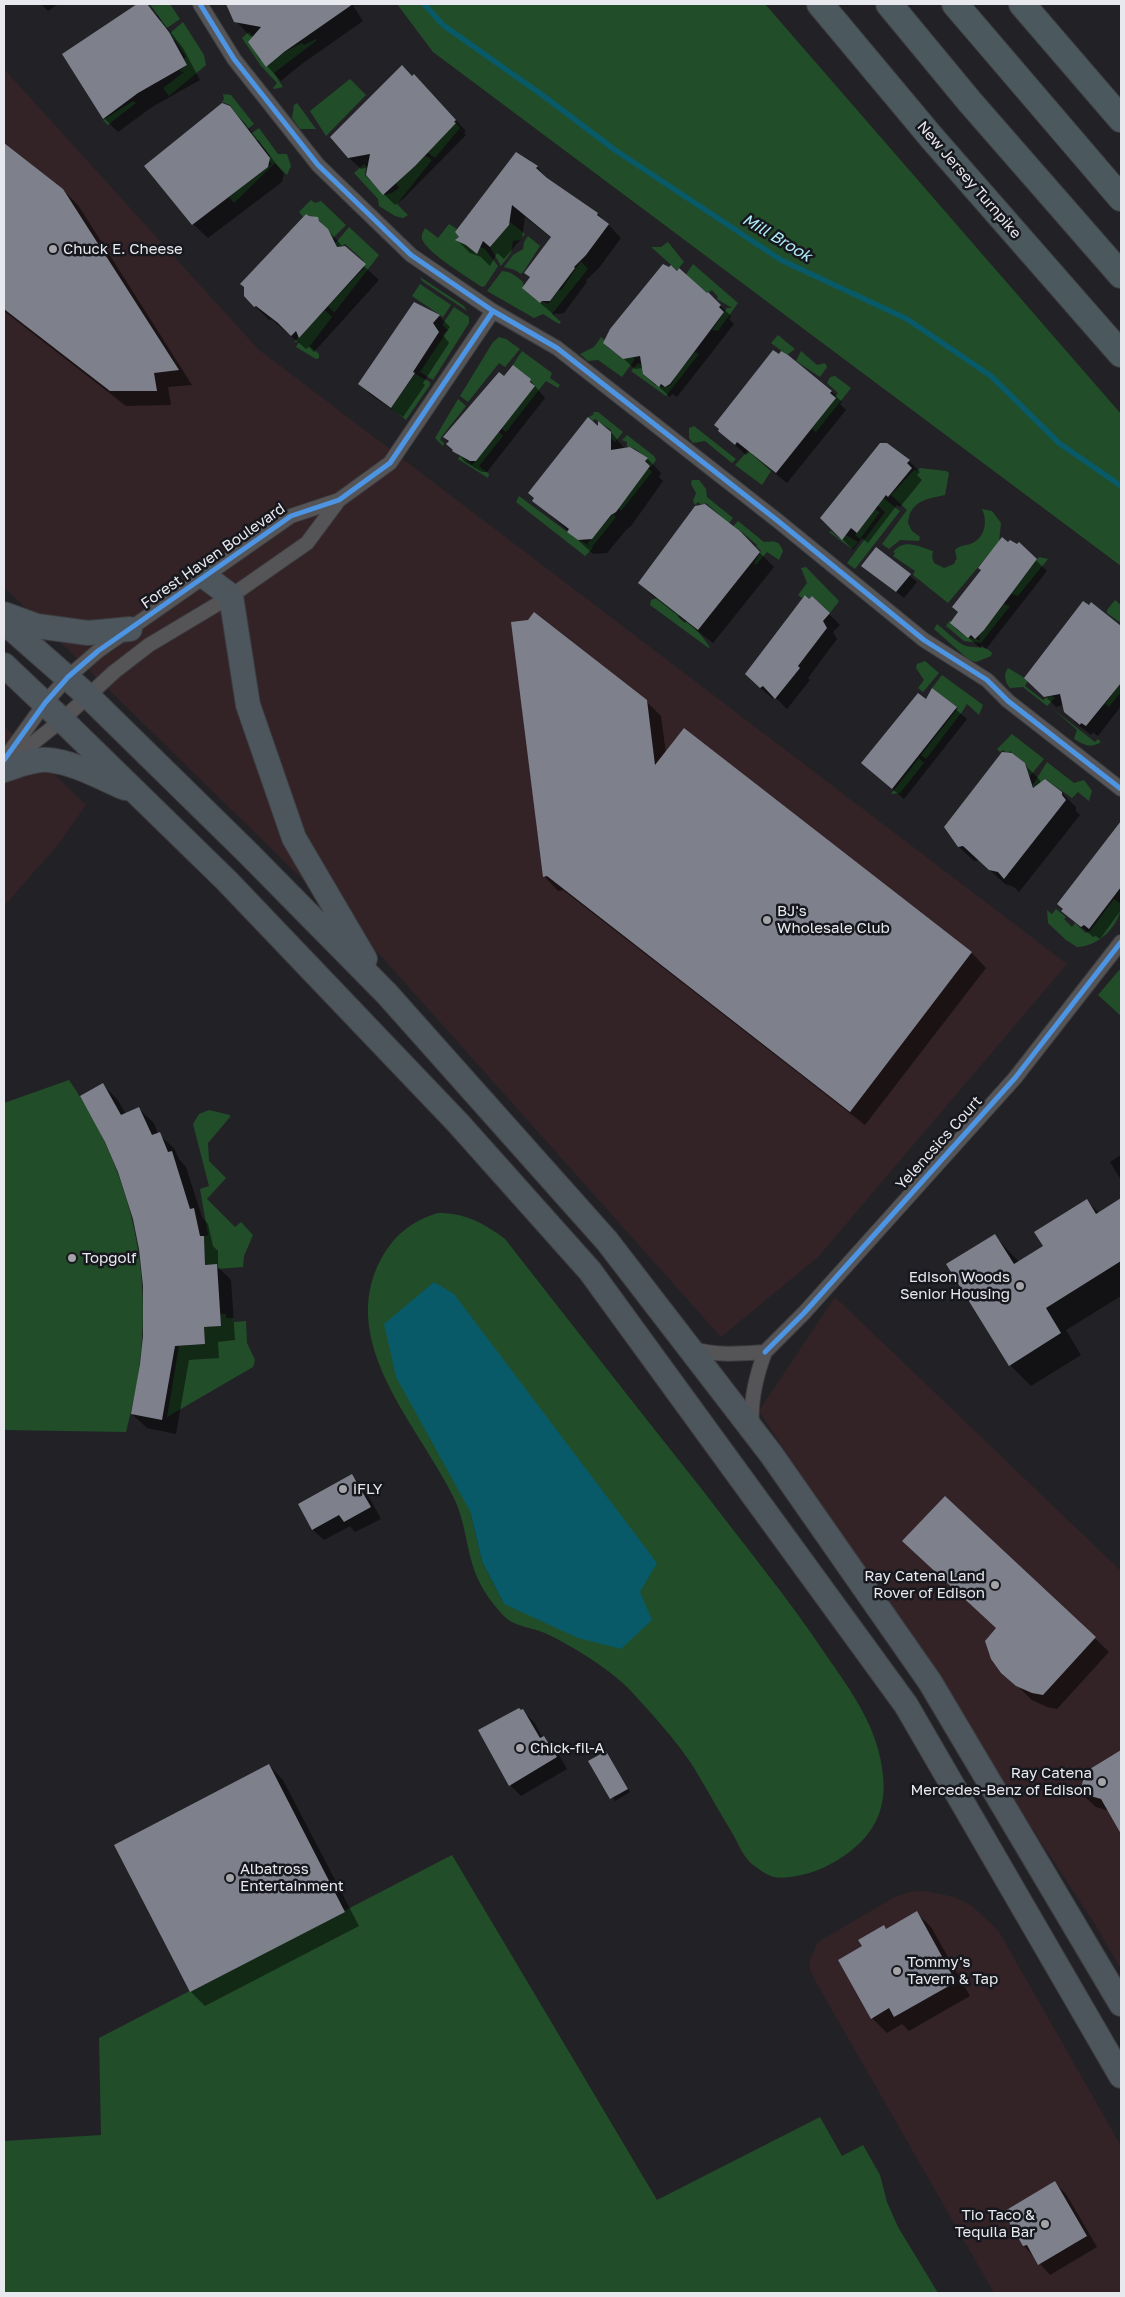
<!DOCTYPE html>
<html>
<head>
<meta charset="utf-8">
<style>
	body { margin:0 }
	#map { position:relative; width:1125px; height:2297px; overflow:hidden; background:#222226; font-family:"Golos Text",sans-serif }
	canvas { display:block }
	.frame { position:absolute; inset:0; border:5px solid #e8e9ee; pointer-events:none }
</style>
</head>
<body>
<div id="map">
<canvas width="1125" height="2297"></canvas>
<div class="frame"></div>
</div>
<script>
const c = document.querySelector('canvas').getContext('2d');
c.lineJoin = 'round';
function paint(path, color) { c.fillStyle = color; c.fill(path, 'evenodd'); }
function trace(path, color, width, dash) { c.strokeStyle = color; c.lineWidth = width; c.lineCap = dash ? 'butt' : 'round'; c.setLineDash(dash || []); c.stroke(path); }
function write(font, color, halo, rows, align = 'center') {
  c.font = font + ' "Golos Text",sans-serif'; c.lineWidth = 5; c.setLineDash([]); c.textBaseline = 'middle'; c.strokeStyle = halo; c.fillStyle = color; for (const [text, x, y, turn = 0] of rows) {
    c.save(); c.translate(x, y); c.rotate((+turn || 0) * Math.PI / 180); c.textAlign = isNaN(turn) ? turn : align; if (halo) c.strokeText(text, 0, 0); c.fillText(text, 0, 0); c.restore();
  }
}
paint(new Path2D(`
	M4,69L258,349L1067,964L818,1257L721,1337L382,957L4,587Z
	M4,726L86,805L57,846L4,906Z
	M835,1297L1121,1571V1969L1096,1926L759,1411Z
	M926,1891L954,1897L972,1906L998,1930L1121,2146V2293H994L816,1982L810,1970V1960L817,1944L823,1939L893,1898L909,1892Z`), '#332326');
paint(new Path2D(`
	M150,4H170L180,19L161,32V20Z
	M397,4H765L1121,414V566L433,52Z
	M183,22L204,55L206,65L169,96L163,88L184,72L179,71L187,65L184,59L186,57L175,40H171L169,34Z
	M249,32L253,36L249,42L260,60L277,56L302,43L304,45L316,39V41L274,73L283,87L274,89L273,88L277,83L261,66L242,38Z
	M350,79L366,95L326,136L310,111Z
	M223,94L231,95L254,124L243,133V123L230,105L222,102L224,99Z
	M133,101L136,103L108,125L103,120Z
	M297,103L316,129H300L292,118L294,105Z
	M456,123L460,128L435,158L427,152Z
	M259,128L278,154H287L291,166L287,175L275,163L234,203L229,197L272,164L268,160L270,156L258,140L251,141L245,138Z
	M425,155L432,160L397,204L408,215L403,218L395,216L379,206L378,199L354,173L364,164L366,166L365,175L384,195L392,193L399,188L396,183Z
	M311,200L315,203L321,201L346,225L331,240L312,215L311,217L306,214L303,217L299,212Z
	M510,222L525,234L520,240L513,241L511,253L501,266L490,247Z
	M449,224L457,229L455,232L459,237L458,238L485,249L498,266L485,286L482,287C469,278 427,253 422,239C421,235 423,232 425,228L438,238Z
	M349,227L379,255L334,313L328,306L364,268L363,260L345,244L338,249L334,245Z
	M528,236L540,246L524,271L521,274L515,270L504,267L513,255L523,249L524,242Z
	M668,242L684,262L677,270L651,247H661Z
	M581,261L588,269L552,314L561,322L559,324L543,314L534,318L487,291L502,271C512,272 516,276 523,282L524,290L540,303L542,301L548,304L559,290H561Z
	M693,264L738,303L718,331L712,330L727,308H732L717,299L718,297L712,290L707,293L685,276Z
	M420,277L464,306L467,311L422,281Z
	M420,284L451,305L443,317L412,296Z
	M454,307L469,317V323L433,380L420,372L448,330L442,325Z
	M325,310L332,317L310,346L319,354V358L316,359L296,347L299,342H294Z
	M778,335L795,349L787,355L771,343Z
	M499,337L506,339L520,349L505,367L499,363L468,402L460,396L493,342Z
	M601,337L612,347L606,346L623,359L629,355L635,359L622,377L598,360L588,361L580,354L594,347Z
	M522,351L552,373L550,378L560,385L558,388L546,381L506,432L501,428L534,386L525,374L510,369Z
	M801,351L817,365L825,363L827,367L820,377L796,361Z
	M695,352L699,354L666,396L631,371L638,363L645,367L643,374L655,385L665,387L671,385L676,375Z
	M415,374L430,382V385L406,420L391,408Z
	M835,376L851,388L816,432L812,429L838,393L827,383L830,377Z
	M458,399L466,406L442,436L440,440L444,443L443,446L435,438Z
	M593,412H598L623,432L615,442L609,437L611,430L595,419L593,421L589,417L594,414Z
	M694,426L736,459L732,463L705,441L693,443L689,438V428Z
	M499,432L503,436L479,466L489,474L488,478L458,459L461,455L472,465Z
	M627,435L654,456L656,460L651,467C645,460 640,447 627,447V442L622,440Z
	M752,446L753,455L771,471L762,485L735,465Z
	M648,468L652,472L621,511L618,508Z
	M920,468L946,471L949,473L945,495C926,499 910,501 908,523L912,531L920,537L919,541L900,540L889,549L882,544L907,510L891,495L914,470L917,471Z
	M692,480H699L706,489L707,497L733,518L725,528L722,517L706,503L703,506L698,502L695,505L693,501L696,493L691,484Z
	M519,496L574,537L593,548L585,556L516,502Z
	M882,497L900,511L855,569L847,563L885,512L877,505Z
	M872,508L880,512L860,539L855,535Z
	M982,509L992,511L1001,523L999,542L948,603L913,575L915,571L893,556L895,553L893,552C904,538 918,546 933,551L932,557L934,563L944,568L954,564L956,559L957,560L955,550C960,545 964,546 970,544C985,539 988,522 982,509Z
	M613,514L616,517L592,547L587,544Z
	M738,521L764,542C775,541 779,540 783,551L779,560L767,552L756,565L754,563L761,551L756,546L757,545L741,531L726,534Z
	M831,531L839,538H843L846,535L858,542L852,549L829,532Z
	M1039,557L1048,559L1018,596L1010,594Z
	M806,567L839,601L830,613L812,596L809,599L806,595L802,598L798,595L807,583L801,568Z
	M657,598L679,615L678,617L685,623L687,621C693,626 709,643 710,649L650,605L651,600Z
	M1115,600L1121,605V623L1107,613V610Z
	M1004,604L1010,606L981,643L964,641L946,626L950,620C955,632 968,638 980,640L979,636Z
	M937,624C945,630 957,643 966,646C976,649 984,644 992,653L991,656L976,662L969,660L934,629Z
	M925,661L939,673L923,692L918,688L924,680L916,668L917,664Z
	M1008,668L1028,680L1025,686L1043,700L1050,695L1055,698L1047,706L1023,687L1010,688C1005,683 1003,674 1008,668Z
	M942,675L983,705L979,715L967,704L962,712L926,759L921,755L958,708L932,688Z
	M1120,684L1121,692L1109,707L1105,704Z
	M1053,709L1095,742L1098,739L1101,742C1090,749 1085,745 1074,739L1077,730Z
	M1012,734L1044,759L1030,776L1024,771L1027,768L1026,764L1010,751L1008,754L1003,750L1000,752L997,749Z
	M919,758L924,763L900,793L891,794Z
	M1047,762L1074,783L1084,780L1092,791L1089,801L1078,792L1072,798L1045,779L1040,783L1038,790L1032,786Z
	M1114,899L1121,904C1121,925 1098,947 1077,947L1066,940L1048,923L1047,910L1052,914L1056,909L1066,917L1064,919L1072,927L1075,923L1086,933L1090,931Z
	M1121,968V1016L1098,995Z
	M69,1080C142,1187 161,1307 126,1432L4,1430V1103Z
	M209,1110L230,1115V1117L208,1143L209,1161L226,1178L207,1199L235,1227L241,1222L253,1235L244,1256L243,1267L217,1269L205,1265L204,1236L208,1235L200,1189L209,1186L193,1124L199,1114Z
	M438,1213C465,1213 484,1223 505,1239C571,1323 637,1408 704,1492C745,1546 788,1598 826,1655C852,1692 879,1729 883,1776C888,1821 862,1849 823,1868C812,1873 786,1880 774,1877C768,1876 757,1868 752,1864C744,1857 739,1846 734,1836C719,1812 706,1787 691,1763C674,1738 651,1713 631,1691C611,1670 574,1647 547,1634C533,1627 512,1627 502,1614C489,1600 477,1582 472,1563C466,1542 464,1519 454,1498C419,1426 336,1343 381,1259C395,1234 412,1221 438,1213ZM470,1511L504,1604L482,1561Z
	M220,1314H226V1318H234V1322L246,1321L247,1343L255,1360L253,1367L167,1417L179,1346L205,1344L204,1327L221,1326Z
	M452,1855L657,2200L820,2117L842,2156L863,2145L880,2175L887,2202L898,2227L938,2293H4V2141L101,2135L99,2038Z`), '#224d29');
paint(new Path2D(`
	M434,1282L454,1294L657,1563L640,1592L652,1620L621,1649L578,1638L504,1604L482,1561L470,1511L396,1377L384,1324Z`), '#085a68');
paint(new Path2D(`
	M41,4H58L48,11Z
	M139,4H146L158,16L183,48L200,80L152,107L118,132L104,118L64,55Z
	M227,4H352L363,21L299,66L281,81L267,66L254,37L250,36L236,21Z
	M413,78L425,87L466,131L464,133L466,135L403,199L395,205L384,194L368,167L361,169L349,158Z
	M229,107L244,122L284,174L282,182L208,238L193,224Z
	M4,145L63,190L78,205L192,385L168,387L171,405L126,406L4,311Z
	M537,167L549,181L598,214L621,238L599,268L586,280L587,282L564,313L558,314L556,313L554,315L523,288L531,278L526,273L552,238L525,217L522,238L504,259L497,253L490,266L481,257L470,253L457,240Z
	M317,218L343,247L379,280L314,352L309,347L306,349L271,319L270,321L255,306Z
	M708,294L731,316L729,319L734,324L677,397L672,394L670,397L644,373L643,368L635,369L605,342Z
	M439,316L450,327L443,335L449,343L423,383L425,385L403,417L371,395L360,384Z
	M779,356L831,391L842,402L840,404L846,410L787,483L749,452L746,455L719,431Z
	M530,380L545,398L487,472H482L465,462L444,437Z
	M599,429L611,432L625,449L647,458L661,473L659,477L663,481L631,526L626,530L607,553L593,554L534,500Z
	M909,461L920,472L917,475L922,480L900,507L897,505L868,543L862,538L853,550L822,518Z
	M1008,544L1017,546L1019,544L1047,571L986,649L982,645L980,648L952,623L982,570Z
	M755,548L774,567L713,643L654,597L639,583Z
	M876,548L917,582L904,598L862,565Z
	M1091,604L1121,627V706L1098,736L1093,732L1091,735L1076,723L1065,711L1063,705L1056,707L1026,677Z
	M829,614L840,625L833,632L837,639L808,678L810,680L787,709L775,697L772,698L757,685Z
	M933,690L967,719L904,799L862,763L926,701Z
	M646,701L661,716L666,754L684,730L972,953L986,968L865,1125L563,890L558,891L544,876Z
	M1024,764L1039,779L1041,784L1062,793L1076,807V811L1080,815L1019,892L1014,887L1005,884L979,860L974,861L959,847Z
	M1121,834V910L1100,939L1096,936L1093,937L1063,911Z
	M103,1085L117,1099L126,1114L139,1109L154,1123L158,1134L174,1148L179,1159L186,1167L202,1217L208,1224L213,1246L218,1251V1267L231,1280L235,1340L218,1342L219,1358L189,1360L176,1434L147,1428L132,1414L142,1364L144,1286L140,1249Z
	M1121,1155V1180L1110,1162Z
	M1121,1200V1296L1066,1330L1081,1355L1031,1386L1010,1365L994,1235L1019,1262L1045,1246L1087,1201L1099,1213Z
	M352,1476L363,1486L381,1519L355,1532L350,1526L324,1540L313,1530Z
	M1095,1638L1109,1652L1057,1709L1047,1707L1032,1700L1011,1680Z
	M523,1711L534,1722L543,1738L555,1748L567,1769L521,1796L510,1785Z
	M1121,1751V1832L1109,1811L1096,1807L1081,1793L1086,1773Z
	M609,1756L630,1792L615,1801L590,1762Z
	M269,1765L283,1780L359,1926L205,2006L191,1992Z
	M917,1913L931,1927L970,1996L909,2031L902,2024L887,2033L872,2018L864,1947L884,1926L887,1930Z
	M1055,2183L1066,2194L1097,2247L1050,2275L1024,2246Z`), '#0007');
trace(new Path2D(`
	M424,4L443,25L545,97L615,150L781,260L907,319L991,376L1059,443L1121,486`), '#085a68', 5.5);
paint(new Path2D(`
	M137,4H147L169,32L187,65L138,93L103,119L62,54Z
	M226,4H353L284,52L266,67L248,42L261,27L234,22Z
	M402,65L412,76L414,74L456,120L454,122L456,123L415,166L383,195L366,175L370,154L348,158L330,137Z
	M222,103L230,106L270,158L268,167L192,225L144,166Z
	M4,143L63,189L179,370L154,373L157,391H110L4,309Z
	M516,152L538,166L536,168L547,178L598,213L597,215L609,224L586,255L574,267L575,268L550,301H542L540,303L522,288L530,277L524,273L551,237L512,205L509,225L490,247L483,241L477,254L466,245L455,240L459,237L455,232Z
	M306,214L309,216L318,217L319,221L328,229L337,247L345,246L366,264L299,338L296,331L291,336L278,323L256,306L254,307L244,296V287L240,284Z
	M663,264L669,267L671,265L677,271L679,268L707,293L708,292L721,305L719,307L724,312L670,384L665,387L661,384L659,387L643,374L640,356L623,359L603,343L610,329Z
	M414,302L440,315L433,323L439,332L413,372L415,373L391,408L358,384Z
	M773,350L779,354L781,351L788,355L832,391L830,393L836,398L776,473L737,442L735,445L718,431L719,429L714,425Z
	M513,365L531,379L530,382L535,386L476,461H470L452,451L453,450L446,444L449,441L443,437L499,372L504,376Z
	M588,417L598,426V421L611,432V450L630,447L648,458L645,461L650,466L616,512L611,515L592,539L578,540L567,532L569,529L532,501L534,498L528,493Z
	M880,443H887L910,460L907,463L912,468L888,497L886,495L857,533L851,528L842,540L820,518Z
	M705,504L741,532L760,552L698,630L638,583L695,506Z
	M1002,537L1008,542L1010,540L1017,544L1019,542L1037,559L984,630L975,639L971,635L968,638L950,623L958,612L952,607L981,570L978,568Z
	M876,547L911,574L896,592L861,566Z
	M805,595L809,599L812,596L830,613L823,621L827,628L798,666L800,668L775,699L763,686L760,688L745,674Z
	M1083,601L1089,605L1091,602L1121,626V683L1086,726L1081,723L1080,725L1064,712L1060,694L1044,697L1024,678Z
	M534,612L647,700L655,765L684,728L972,952L850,1112L547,876L543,877L511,622L528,620Z
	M932,688L957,707L892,789L861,763L918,693L926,699Z
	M1002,752L1012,753L1025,763L1033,788L1045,779L1062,792V795L1066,800L1004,879L998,872L989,870L963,846L958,847L944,827Z
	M1121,821V887L1089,929L1084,925L1081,927L1061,911L1063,909L1057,904Z
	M103,1083L121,1115L139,1107L152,1135L160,1132L168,1152L172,1151L190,1209L194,1208L200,1236H204L205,1265L217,1264L221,1326L204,1327L205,1344L175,1346L162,1420L131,1414L140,1364L143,1336V1286L139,1249L133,1219L118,1172L105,1142L80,1096Z
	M1121,1198V1261L1046,1308L1061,1333L1009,1366L946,1264L995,1234L1014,1264L1043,1246L1034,1232L1087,1199L1096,1214Z
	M352,1474L371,1507L344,1522L339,1515L312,1530L298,1504Z
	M945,1496L1096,1637L1043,1695L1032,1693L1016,1686L1001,1673L991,1659L985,1641L996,1628L902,1541Z
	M519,1708L521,1710L523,1709L540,1738L544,1736L557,1757L509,1786L478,1730Z
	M1121,1750V1834L1101,1799L1080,1793L1085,1772Z
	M606,1751L628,1789L610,1799L588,1761Z
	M269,1764L345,1912L190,1992L114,1845Z
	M917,1911L956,1982L894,2017L889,2008L871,2019L838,1960L862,1946L858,1940L884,1925L886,1929Z
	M1055,2181L1087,2236L1038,2265L1027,2245L1023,2246L1003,2212Z`), '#7e808c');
const minor = new Path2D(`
	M200,4L234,59L318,165L411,255L493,311L557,348L778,521L924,640L987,680L1008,701L1121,789
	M4,760L45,703L68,677L98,651L291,516L339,500L390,463L493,311
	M9,762L62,720L114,672L149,645L231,596L307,543L339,500
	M690,1348C715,1356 739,1354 765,1352C756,1376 750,1400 752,1426
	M765,1352L804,1313L1015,1078L1121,942`);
const trunk = new Path2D(`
	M204,576L231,596L248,705L294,838L365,959
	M4,614L37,626L88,633L130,629
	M4,622L88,696L248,853L387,994L607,1241L771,1454L930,1682L1121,2004
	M4,665L62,720L227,881L458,1123L590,1271L906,1705L1121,2076
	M4,770C17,766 35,758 49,760C76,763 101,778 125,788`);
const motorway = new Path2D(`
	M820,4L932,138L1121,354
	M889,4L970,102L1121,275
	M955,4L1121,198
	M1022,4L1121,119`);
trace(minor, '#3c3c3f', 16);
trace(trunk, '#3c3c3f', 26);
trace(motorway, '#3c3c3f', 28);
trace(minor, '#555558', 14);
trace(trunk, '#4c565c', 24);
trace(motorway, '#4b595e', 26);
trace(new Path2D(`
	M200,4L234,59L318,165L411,255L493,311L557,348L778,521L924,640L987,680L1008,701L1121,789
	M4,760L45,703L68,677L98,651L291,516L339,500L390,463L493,311
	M765,1352L804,1313L1015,1078L1121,942`), '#4d94e3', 5);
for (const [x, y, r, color] of [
	[53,249,5,"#a3a3a8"],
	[767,920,5,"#a3a3a8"],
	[72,1258,5,"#a3a3a8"],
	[1020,1286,5,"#a3a3a8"],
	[343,1489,5,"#a3a3a8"],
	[995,1585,5,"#a3a3a8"],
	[520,1748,5,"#a3a3a8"],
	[1102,1782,5,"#a3a3a8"],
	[230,1878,5,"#a3a3a8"],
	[897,1971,5,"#a3a3a8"],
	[1045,2224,5,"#a3a3a8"]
]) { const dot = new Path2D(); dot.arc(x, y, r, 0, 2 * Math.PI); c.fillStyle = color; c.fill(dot); trace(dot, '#17181e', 2); }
write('15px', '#e8e9ee', '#17181e', [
	["New Jersey Turnpike",969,180,49],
	["Forest Haven Boulevard",213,556,-35],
	["Yelencsics Court",939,1143,-48]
]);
write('15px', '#e8e9ee', '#17181e', [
	["Chuck E. Cheese",63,249],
	["BJ's",777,911],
	["Wholesale Club",777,928],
	["Topgolf",82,1258],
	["Edison Woods",1010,1277,"right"],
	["Senior Housing",1010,1294,"right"],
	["iFLY",353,1489],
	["Ray Catena Land",985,1576,"right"],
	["Rover of Edison",985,1593,"right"],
	["Chick-fil-A",530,1748],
	["Ray Catena",1092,1773,"right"],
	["Mercedes-Benz of Edison",1092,1790,"right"],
	["Albatross",240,1869],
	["Entertainment",240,1886],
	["Tommy's",907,1962],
	["Tavern & Tap",907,1979],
	["Tio Taco &",1035,2215,"right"],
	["Tequila Bar",1035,2232,"right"]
], 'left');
write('italic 16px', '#b0ecf9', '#17181e', [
	["Mill Brook",777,238,31]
]);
</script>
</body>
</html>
